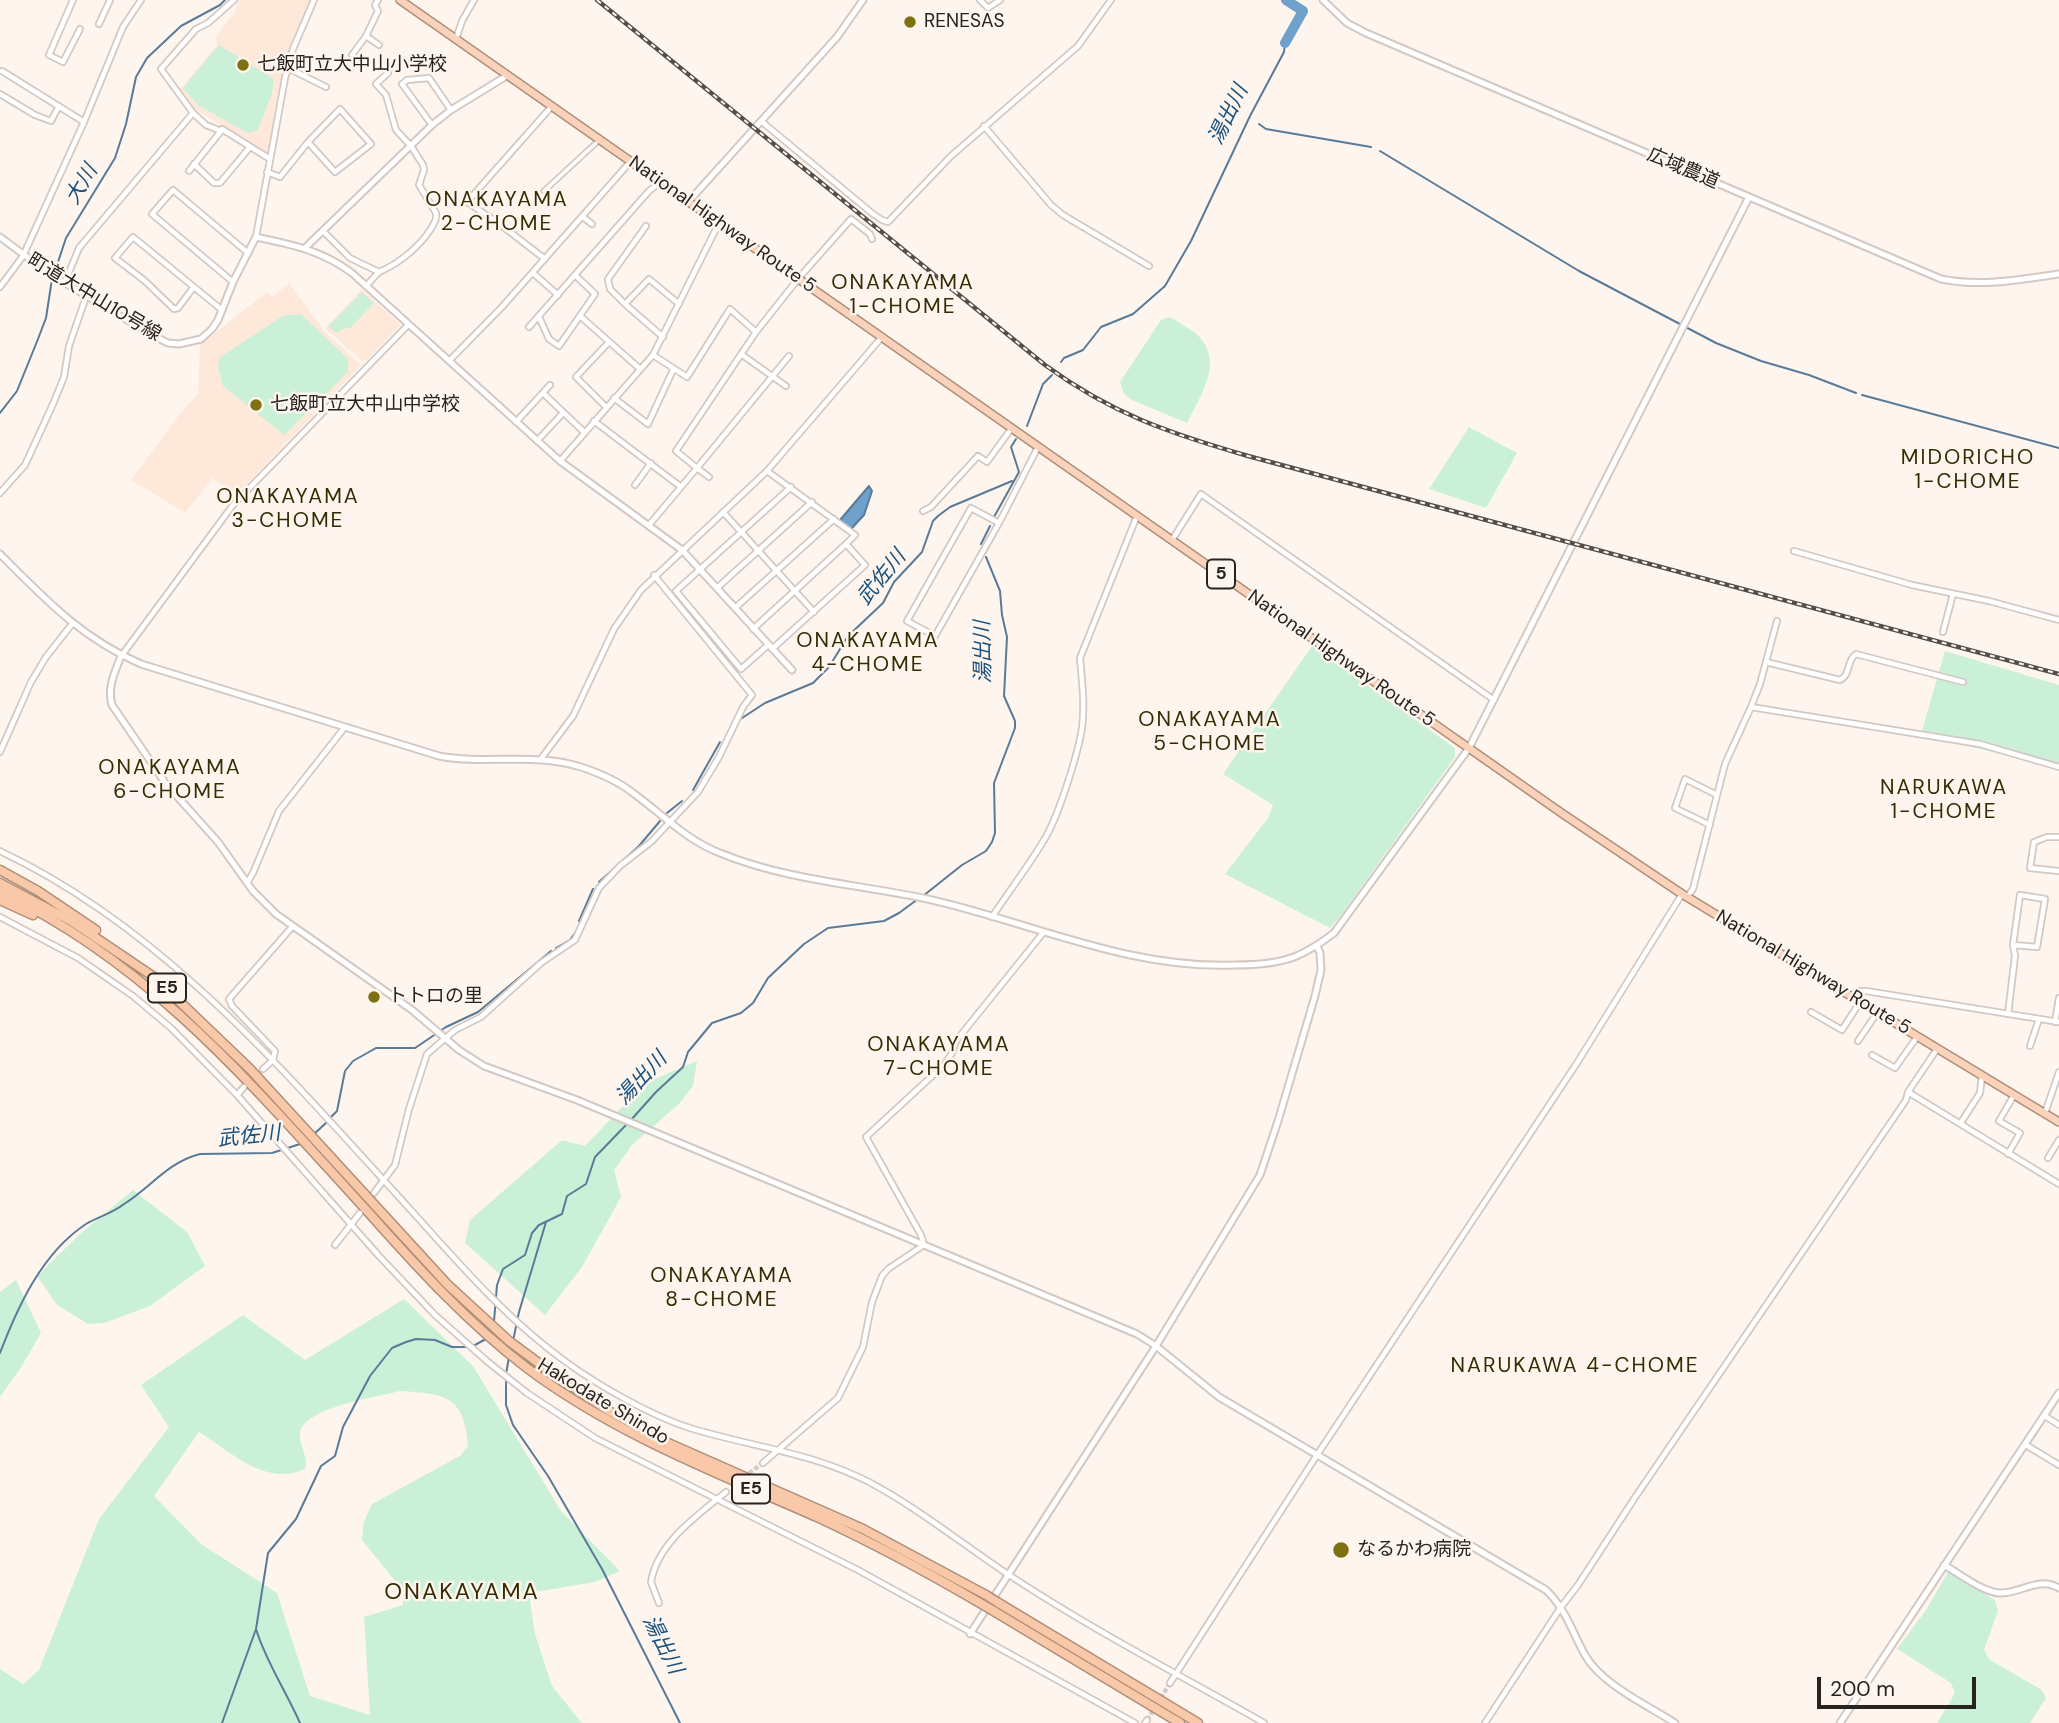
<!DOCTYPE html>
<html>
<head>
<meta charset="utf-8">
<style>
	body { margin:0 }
	#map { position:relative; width:2059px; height:1723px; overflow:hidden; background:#fef5ef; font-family:"DM Sans",sans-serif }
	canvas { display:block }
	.scale { position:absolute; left:1817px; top:1677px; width:159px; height:32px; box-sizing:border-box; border:4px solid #272320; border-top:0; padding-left:9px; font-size:21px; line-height:24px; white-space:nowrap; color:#272320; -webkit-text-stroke:5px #fef5ef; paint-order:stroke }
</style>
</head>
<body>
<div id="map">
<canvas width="2059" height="1723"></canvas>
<div class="scale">200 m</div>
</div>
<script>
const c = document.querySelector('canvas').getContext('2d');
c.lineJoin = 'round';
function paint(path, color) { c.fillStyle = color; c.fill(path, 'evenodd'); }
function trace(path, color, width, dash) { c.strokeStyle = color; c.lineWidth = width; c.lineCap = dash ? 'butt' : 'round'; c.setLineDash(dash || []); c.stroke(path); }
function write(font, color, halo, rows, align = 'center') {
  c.font = font + ' "DM Sans","Noto Sans JP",sans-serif'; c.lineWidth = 5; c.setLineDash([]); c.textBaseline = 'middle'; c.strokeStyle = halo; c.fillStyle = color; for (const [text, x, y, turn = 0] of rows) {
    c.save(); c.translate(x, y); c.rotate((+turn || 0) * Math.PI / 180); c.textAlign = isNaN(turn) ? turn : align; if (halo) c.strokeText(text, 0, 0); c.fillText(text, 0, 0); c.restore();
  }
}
paint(new Path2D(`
	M239,0H310L293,40L279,86L268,152L264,153L195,109L179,91L217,45L216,36L235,12Z
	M289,283L324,331L361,365L237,494L212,478L185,513L131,480L179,415L198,394L200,345L267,292L272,297Z
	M362,289L400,325L367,360L362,361L325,328Z`), '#fee8da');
paint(new Path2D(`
	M219,45L274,79L272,93L258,130L248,133L199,106L183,88Z
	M362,292L374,303L350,328L342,329L337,333L328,327Z
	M301,314L348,359V372L284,435L223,386L218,368L220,357L283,316Z
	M1170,317C1179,323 1196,331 1202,340C1222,367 1199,398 1187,423L1132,400L1124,394L1120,382L1161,320Z
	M1469,427L1517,453L1486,508L1429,489Z
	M1312,646L1455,748V757L1339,918L1330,928L1225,874L1268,818L1273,805L1223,774Z
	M1945,651L2059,685V769L1921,734Z
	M697,1061L693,1086L679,1104L632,1145L614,1170L621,1197L582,1267L545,1315L465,1243L470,1220L562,1140L585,1146L645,1083Z
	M133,1190L187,1232L205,1266L150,1306L104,1323L88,1324L57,1305L37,1276L80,1234Z
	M16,1280L41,1333L20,1369L0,1397V1292Z
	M404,1299L473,1366L561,1511L620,1571L595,1582L529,1593L535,1634L552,1686L582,1723H0V1669L23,1684L39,1670L99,1519L169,1427L141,1385L243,1315L305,1360ZM400,1391C445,1394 464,1395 468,1446L460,1456L372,1504L364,1521L362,1540L403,1591V1605L364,1617L370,1715L310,1696L277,1593L201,1544L154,1496L199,1432C231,1452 265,1487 305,1469C309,1456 298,1445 300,1432C306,1407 377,1397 400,1391Z
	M1948,1572L1995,1600L1998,1611L1984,1650L1990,1660L2042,1690L2046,1698L2030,1723H1937L1955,1693L1951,1683L1897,1649L1926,1610Z`), '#caf1d8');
const water = new Path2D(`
	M869,486L872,491L864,515L851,529L840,520Z`);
paint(water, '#6fa1cc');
trace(water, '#597b98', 2);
trace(new Path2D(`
	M1259,124L1266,129L1371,147
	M1380,151L1579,271L1716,343L1761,361L1809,375L1856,393
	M54,274L66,238L115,158L126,124L136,77L147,58L181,26L220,5L225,0
	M1061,362L1064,358L1083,350L1101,327L1133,314L1165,286L1191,241L1250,116L1284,52L1285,43
	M1862,395L2059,448
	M0,413L17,391L38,339L46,318L52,279
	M1027,426L1043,384L1052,375
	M994,517L1019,472L1011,447L1016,439
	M981,544L990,526
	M739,720L765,703L813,683L829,667L848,636L883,603L894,582L922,552L933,521L938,516L950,507L1012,481
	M693,790L720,742
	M667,813L682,801
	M599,882L639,846L660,821
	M923,896L962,865L986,851L992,842L995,833L994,783L1015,728V721L1004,696L1007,637L1002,615L1000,591L986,557
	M579,921L593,889
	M556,948L570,940L577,930
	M330,1118L337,1111L345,1071L353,1061L376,1048H415L421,1044L446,1027L478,1012L551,951
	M631,1120L656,1092L683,1067L688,1052L712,1023L741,1013L753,1003L768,978L804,944L828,928L884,921L899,913L918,899
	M313,1135L327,1122
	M494,1321L497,1285L503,1269L525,1255L532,1233L539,1225L562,1214L567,1196L586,1184L595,1157L627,1124
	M513,1341L519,1312L546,1222
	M473,1346L486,1339
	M0,1353C18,1306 42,1253 86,1224C98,1217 113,1213 124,1204C151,1187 168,1162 200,1154L272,1153L300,1144
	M509,1357L506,1374V1405L513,1425L548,1476L602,1569L680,1723
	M256,1629C266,1662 286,1691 300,1723
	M222,1723L256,1629L268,1553L296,1519L321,1466L335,1456L343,1427L370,1376L392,1348L406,1342L416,1339L435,1340L452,1347H468`), '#597b98', 2);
trace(new Path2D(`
	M1285,43L1303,11L1286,0`), '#6fa1cc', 10);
trace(new Path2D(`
	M744,1477L763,1463
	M1147,1720L1170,1683`), '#d3cbc6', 4.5, [4.5, 2]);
const pedestrian = new Path2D(`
	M544,191L596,143`);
const minor = new Path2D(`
	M73,0L49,55L63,62L80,29
	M980,0L988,8L1000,0
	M99,24L110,0
	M366,36L379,45
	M456,39L462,21L474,0
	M352,55L366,36L378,11L375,5L378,0
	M288,68L326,87
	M2,71L84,122
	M0,94L35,115L51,121L59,106
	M193,113L161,69L196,29L208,23L234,0
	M761,121L873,214L882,220L888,222L951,156L1078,46L1111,0
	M432,125L402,84L407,80L429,78L451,110
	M984,126L1051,205L1063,215L1149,266
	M194,164L214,183H220L250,147
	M189,171L221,131
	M267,172L280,177L308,142L340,109L371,144L335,172L308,142
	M583,217L592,224
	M323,231L350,258L379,272C401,263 427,241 436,219V213L419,185L424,170L423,165L411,146L396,130L386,95L376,84L388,73
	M256,237L285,78L293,49L314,0
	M545,259L497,222L467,202L552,106
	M533,273L558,295
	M65,282L79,248L193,113L206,125L221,131L222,129L270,159
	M233,282L152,214L173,190L248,253
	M366,286L379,272
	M0,287L23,256L84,122L123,27L141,0
	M193,288L178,308L174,309L145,281L115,258L133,237L222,310
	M625,304L610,289L608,279L646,226
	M580,316L640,369
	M539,317L549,339L559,346L595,294L576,276
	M529,327L649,191L660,182
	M663,337L625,304L649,279L679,304
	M741,354L786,386
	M653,355L687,377L730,309L756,332
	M449,361L502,307L631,161
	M543,393L584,432
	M614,398L648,424L673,370
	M606,407L576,377L609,342
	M594,421L681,487
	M516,422L550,385
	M537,441L563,413
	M560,461L653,355L719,223
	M767,471L855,535L846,544L865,565L772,649
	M709,477L697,468L789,356
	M635,485L651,463
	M0,493L25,465L53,404L64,377L69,346L87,294
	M923,511L931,507L978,456L987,462L1011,429
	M723,512L814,612
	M999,523L971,508L907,621L935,636L999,523L1038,447
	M649,525L697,468L676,451L756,332L798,279L851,219L870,234L872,239
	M1172,540L1201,494L1494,700
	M1794,551L1912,585L1989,601L2059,620
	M717,588L812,502
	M735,608L834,519
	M753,629L846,544
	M1943,632L1953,594
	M768,645L741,669L676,591L791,487
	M122,655L233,505L408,325
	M1766,662L1840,680C1851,675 1846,661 1856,654L1963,682
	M1751,707L1760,684L1777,621
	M0,752L31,682L46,657L72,624
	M540,760L573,716L614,629L641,590L767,471L881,338
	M1710,825L1675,808L1685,779L1717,795
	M2059,837H2047L2034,842L2030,868L2059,871
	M0,851C163,928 280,1067 399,1197C452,1255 502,1316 566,1362C599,1386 652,1416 690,1428C752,1447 810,1452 869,1482C918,1508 961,1543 1006,1573C1089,1628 1178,1674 1264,1723
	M247,883L253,873L279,811L345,727
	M1687,897L1693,889L1725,764L1751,707L1980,744L2059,767
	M0,917L78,958L133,996L171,1028L237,1095L379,1256L435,1315L488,1362L527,1393L595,1438L858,1570L1135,1723
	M992,917C1009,891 1028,867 1044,840C1058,818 1078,754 1082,728C1085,705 1082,681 1080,658L1137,516
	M1852,996L1857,991H1866L2059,1022
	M1811,1012L1842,1030L1860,1002
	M2008,1014L2015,956L2013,945L2037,947L2045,899L2020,895L2013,945
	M2055,1022L2059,998
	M1858,1041L1877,1013
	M2030,1046L2039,1019
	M1872,1055L1895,1068L1917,1037
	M263,1069L273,1060L275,1051L232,1006L229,999L292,927
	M1908,1092L2059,1184
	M237,1095L244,1087
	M2045,1113L2059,1072
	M1960,1124L1980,1093L1982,1076
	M2008,1154L2020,1133L1999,1121L2014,1095
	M2048,1158L2059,1140
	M374,1193L395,1165L409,1109L427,1054L455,1030L481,1017L541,963L575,940L599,888L620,866L652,841L698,792L719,757L743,707L752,695L654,575
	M335,1245L360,1213
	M2045,1416L2059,1425
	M2026,1445L2059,1465
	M763,1463L838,1398L863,1347L872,1302L882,1276L888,1269L924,1245L921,1235L866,1137L945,1064L952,1053L956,1041L1043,933
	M659,1603L651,1582C657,1543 698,1515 726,1492
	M1170,1683L1317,1455L1577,1063L1682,894
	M1145,1723L1147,1720
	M1485,1723L1561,1607L1578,1585L1636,1496L1906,1100L1908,1092L1937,1049`);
const tertiary = new Path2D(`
	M1323,0L1347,23L1366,33L1941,279C1980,287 2019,280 2059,274
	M689,201L837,37L863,0
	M0,237L50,274L154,336L168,343L179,344L201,339L212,329L218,320L233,282L256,237C293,245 321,250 352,273L560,461L682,550L792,670
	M306,247L432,125L451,110L508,75
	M0,554C45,599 81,638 141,664L439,756C486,765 535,752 581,767C599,773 618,781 633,793C662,814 686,840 720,853C788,881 860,884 932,900C1032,923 1131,970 1236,965C1255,965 1275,964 1294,957C1309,951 1321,943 1334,933L1469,748L1749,197
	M121,656C115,672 107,687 112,705L166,784L218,842L253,891L276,914L412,1010L459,1050L484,1066L577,1100L1137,1334L1156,1346L1219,1397L1546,1590C1566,1609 1572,1632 1585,1655C1601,1684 1647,1705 1675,1723
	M1944,1565C1960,1574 1981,1591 1999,1593C2021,1594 2037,1576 2059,1588
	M970,1634L1156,1346L1260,1175L1278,1121L1315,996L1321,970L1320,953L1317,946
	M1840,1723L2059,1393`);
const trunk = new Path2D(`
	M400,0L1563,814L1682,894L2059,1122`);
const motorway = new Path2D(`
	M0,870L38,891L96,930
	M0,883L71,921L154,977L250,1069L447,1284L509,1341L556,1376L609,1411L668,1443L863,1529L986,1595
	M0,892C152,963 258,1092 369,1213C418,1268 468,1323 527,1368C615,1434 717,1473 817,1517C873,1543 927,1572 980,1603
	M0,900L33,915
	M997,1602L1198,1723
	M992,1610L1180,1723`);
trace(pedestrian, '#d4c9c2', 7);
trace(minor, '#d4c9c2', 8);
trace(tertiary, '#d4c9c2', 9);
trace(trunk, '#af8e78', 10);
trace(motorway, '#af8e78', 11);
trace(pedestrian, '#fff', 3.5);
trace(minor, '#fff', 4.5);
trace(tertiary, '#fff', 5);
trace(trunk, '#fad3ba', 7);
trace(motorway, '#f8c8a8', 8);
const rail = new Path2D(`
	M597,0L1045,365C1112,414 1169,433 1248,456L2059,674`);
trace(rail, '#534e4a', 4.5);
trace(rail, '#fef5ef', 2, [5]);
const motorwayBridge = new Path2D(`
	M986,1595L997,1602
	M980,1603L992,1610`);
trace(motorwayBridge, '#af8e78', 11, []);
trace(motorwayBridge, '#f8c8a8', 8);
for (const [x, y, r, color] of [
	[910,22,7,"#7f7111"],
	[243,65,7,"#7f7111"],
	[256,405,7,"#7f7111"],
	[374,997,7,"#7f7111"],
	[1341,1550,9,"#7f7111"]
]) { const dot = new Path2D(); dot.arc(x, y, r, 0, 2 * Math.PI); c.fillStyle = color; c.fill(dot); trace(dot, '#fef5ef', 2.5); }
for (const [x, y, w] of [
	[1221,574,28],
	[167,988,38],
	[751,1489,38]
]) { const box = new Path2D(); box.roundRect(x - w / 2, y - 14.5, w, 29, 5); c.fillStyle = '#fef5ef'; c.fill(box); trace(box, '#272320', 2); }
write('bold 18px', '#272320', null, [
	["5",1221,574],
	["E5",167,988],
	["E5",751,1489]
]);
write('19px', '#272320', '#fef5ef', [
	["RENESAS",924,22],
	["七飯町立大中山小学校",257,65],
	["七飯町立大中山中学校",270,405],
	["トトロの里",388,997],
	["なるかわ病院",1357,1550]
], 'left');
write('19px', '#272320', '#fef5ef', [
	["広域農道",1683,169,23],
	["National Highway Route 5",722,225,35],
	["町道大中山10号線",94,298,31],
	["National Highway Route 5",1341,659,35],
	["National Highway Route 5",1813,973,31],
	["Hakodate Shindo",603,1402,31]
]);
write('italic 21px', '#1a527d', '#fef5ef', [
	["湯出川",1229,115,-64],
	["大川",82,185,-59],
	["武佐川",882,578,-51],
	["湯出川",984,652,-91],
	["湯出川",642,1079,-47],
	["武佐川",249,1137,-6],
	["湯出川",662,1645,63]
]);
c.letterSpacing = '2px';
write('21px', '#342d02', '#fef5ef', [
	["ONAKAYAMA",497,200],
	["2-CHOME",497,224],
	["ONAKAYAMA",903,283],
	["1-CHOME",903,307],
	["MIDORICHO",1968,458],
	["1-CHOME",1968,482],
	["ONAKAYAMA",288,497],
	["3-CHOME",288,521],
	["ONAKAYAMA",868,641],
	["4-CHOME",868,665],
	["ONAKAYAMA",1210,720],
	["5-CHOME",1210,744],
	["ONAKAYAMA",170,768],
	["6-CHOME",170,792],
	["NARUKAWA",1944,788],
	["1-CHOME",1944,812],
	["ONAKAYAMA",939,1045],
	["7-CHOME",939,1069],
	["ONAKAYAMA",722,1276],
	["8-CHOME",722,1300],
	["NARUKAWA 4-CHOME",1575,1366]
]);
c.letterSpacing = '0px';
c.letterSpacing = '2px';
write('23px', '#342d02', '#fef5ef', [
	["ONAKAYAMA",462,1593]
]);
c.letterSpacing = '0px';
</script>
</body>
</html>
